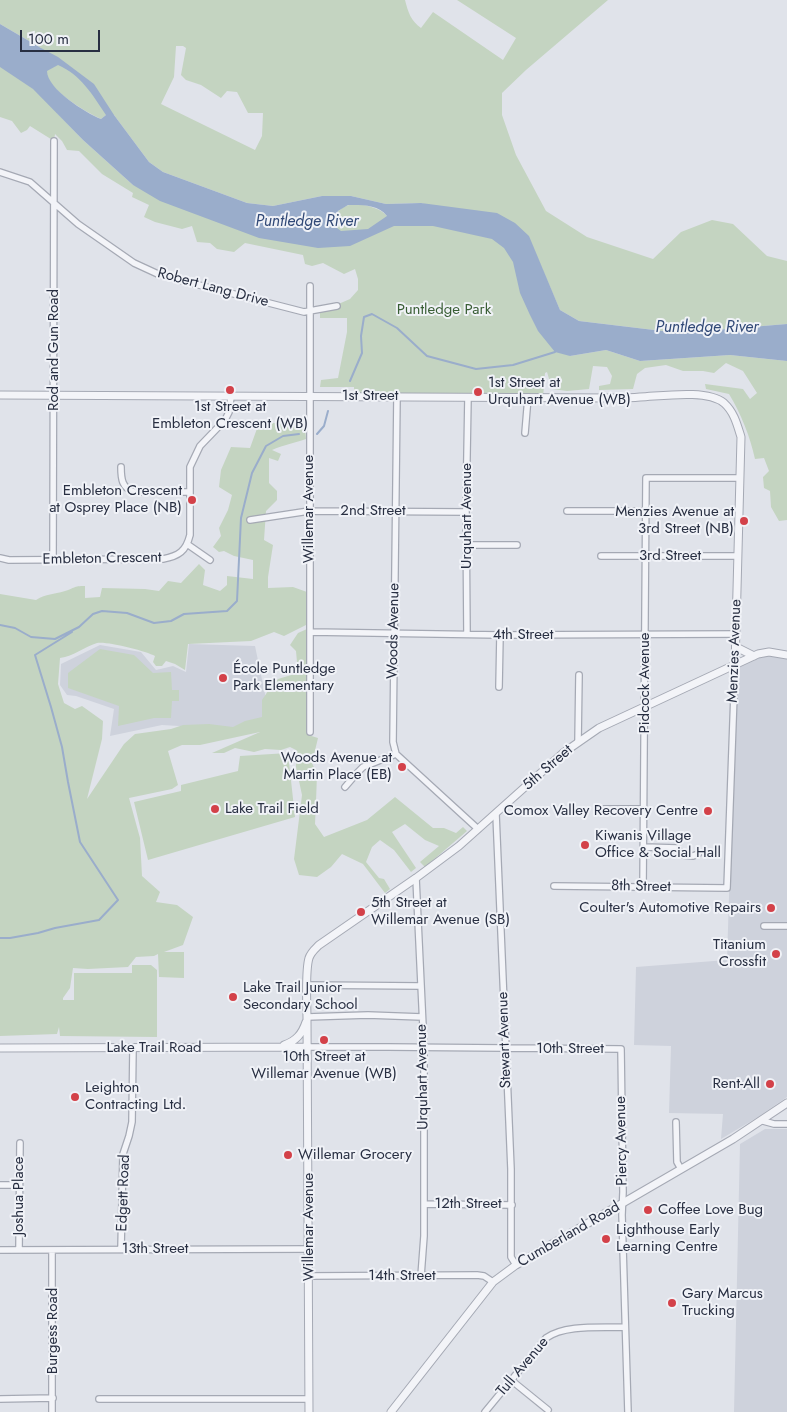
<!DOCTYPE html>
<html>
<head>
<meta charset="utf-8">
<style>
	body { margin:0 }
	#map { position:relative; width:787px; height:1412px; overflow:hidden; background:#e0e3ea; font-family:Jost,sans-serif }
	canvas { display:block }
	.scale { position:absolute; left:20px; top:30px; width:80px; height:22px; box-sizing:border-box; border:2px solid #282f42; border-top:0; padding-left:6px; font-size:15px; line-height:18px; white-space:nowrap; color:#282f42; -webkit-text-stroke:4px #f0f2f7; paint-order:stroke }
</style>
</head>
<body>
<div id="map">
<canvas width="787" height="1412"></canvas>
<div class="scale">100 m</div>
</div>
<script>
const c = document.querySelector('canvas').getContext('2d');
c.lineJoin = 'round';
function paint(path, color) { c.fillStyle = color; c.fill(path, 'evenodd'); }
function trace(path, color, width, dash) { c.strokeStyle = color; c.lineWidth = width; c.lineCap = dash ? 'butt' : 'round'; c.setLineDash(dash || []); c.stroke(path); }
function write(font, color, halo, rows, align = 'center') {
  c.font = font + ' Jost,sans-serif'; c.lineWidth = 4; c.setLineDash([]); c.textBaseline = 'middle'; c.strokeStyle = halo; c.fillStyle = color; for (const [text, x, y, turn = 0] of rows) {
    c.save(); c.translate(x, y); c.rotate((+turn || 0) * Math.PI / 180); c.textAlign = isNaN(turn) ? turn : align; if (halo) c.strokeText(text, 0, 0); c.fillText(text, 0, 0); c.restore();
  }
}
paint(new Path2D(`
	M189,644L255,646L265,694L264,731L162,725L110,736L114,709L76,696L67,695L60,685L61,664L100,645L141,652L156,670L173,666L186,672Z
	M774,655L787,658V1097L758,1117L721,1139L723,1114L669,1113L671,1046L634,1045L636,967L727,960L736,673L738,668L755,659Z
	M765,1129H787V1412H734L740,1144Z`), '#ced2dc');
paint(new Path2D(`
	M0,0H405C408,12 411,21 421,28L433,12L503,60L516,38L457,0H608L526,70L502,93V115L516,155L546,211L587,237L653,259L681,232L712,220L733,224L767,256L787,261V324L679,333L579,321L560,310L528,236L421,203L386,204L351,196H322L273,206L247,203L163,172L149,162L114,115H106L101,119C86,112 56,94 48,79C46,75 43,55 41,48L0,24ZM176,46H183L186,48L181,75L186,80L201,85L221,98L227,91L237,92L248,113H263L262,136L255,150L161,104L174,77Z
	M0,61L57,108V113L83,140L133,185L333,225L332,220C336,214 339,209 346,206C356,201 380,207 387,216L428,221L504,240L570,356L606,350L640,361L730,355L787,361V520L779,521L771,507L770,491L764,488L763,477L769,471L764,458L755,459C750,436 741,414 729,394L706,389L705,384L743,389L750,399L757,393L743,371L726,363L714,373L703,371H683L666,365L645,368L637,374L633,389L599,390V386L610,384L612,376L607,367L593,366L589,389L567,391L552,389L547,372L545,373L543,398L354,396V387H320L321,380L338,378L347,332V318H320V312L350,299L358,290V279L355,269L344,274L323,263L312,266L305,264L303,255L245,243L234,252L217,249L210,243L197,242L192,226L182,229L155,222L144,217L149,205L132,197L133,193L102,174L79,151L67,150L62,141L55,134L54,141L30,126L27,130L21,133L12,121L0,117Z
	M259,423H286L305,427L306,439C294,443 283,445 272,450L281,454L278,461L269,458V483L277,491V500L266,511L264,540L273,545L268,577V588L293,587L307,592L306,625L284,636L274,632L251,641L188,644L185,670L175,664L166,661L162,666H156L153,662L155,656C146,651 107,641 97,643C84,647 74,656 60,658L58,684L64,703L75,709L82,706L103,721L102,739L87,799L124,744L135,734L171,729L183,725L209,724L233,727L245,721L262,717V700L268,691L278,679L298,673L296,651L290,645L298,633L307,629L308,735L318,738L312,763L317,774L316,802L315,824L324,837L367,820L395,797L433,828H444L456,833L463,827L467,831L425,867L420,862L439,846L425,840L405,824L392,832L416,868L411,872L394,850L380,840L372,847L366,862L379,878L384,879L390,889L385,893L363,864L342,854L331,867L317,877L299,875L294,859L302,795L296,767V750L290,747L281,750L265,749L254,752L235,748L224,753H212L260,732L200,745H182L168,751L178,785L172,789L129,798L140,838L142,876L160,892L156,902L177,905L193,917L183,945L164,952H184V978L159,977L158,954L154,956L136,957L128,967L88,969L73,968L70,988L63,998V1000H74V973H132V965H151L157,970V1037L60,1036L59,1027L57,1034L0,1036V594L36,600C47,593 53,595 65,591C75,588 73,586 85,586V598L100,597L102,588L145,589L159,591L168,581L181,583L199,564L205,570L203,585L220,591L227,585V576L253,579V560L234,556L224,551L219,552L213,547L221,536L219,528L228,510L232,495L219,487L221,470L231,447L250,448Z
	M100,649L134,655L153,673L171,672L172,690H179V701H172L171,718H154L118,726L119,706L68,688V673Z
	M288,753L295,817L148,860L134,802L181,791V785L238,771L240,756Z`), '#c4d4c1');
paint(new Path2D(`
	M0,24L41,48L58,57L94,84L114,115L149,162L163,172L247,203L273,206L322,196H351L386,204L421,203L497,213L515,223L529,236L560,310L579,321L679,333L787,324V361L730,355L640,361L606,350L570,356L555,352L538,331L530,315L520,293L513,262L504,248L492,239L433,226H394L350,246L318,248L259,238L160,201L133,185L83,140L33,89L0,67ZM58,65C81,75 92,94 106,115L101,119C86,113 47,89 47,71ZM348,205C361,205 378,204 387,216L368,229L341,231L333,225L332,220L338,211Z`), '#9aadcb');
trace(new Path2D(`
	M350,381L362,353L361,336L364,317L372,314L397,328L427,356L476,369L513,365L555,352
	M317,434L324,426L328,411
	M0,625L15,628L31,637L55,639L79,627L93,614L102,611L127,613L154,623L171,621L184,614L227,611L237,601L241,518L252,473L266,446L283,436L299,434
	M0,938H10L38,933L55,928L99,920L118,900L80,842L68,782L62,747L51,707L35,655L72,632`), '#9aadcb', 2);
const minor = new Path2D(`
	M0,172L30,182L78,224L134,263L160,275L304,312L337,306
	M397,396L393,742L396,754L478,829
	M525,433L528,397
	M121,467C121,479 122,488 134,492H190
	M567,511H646
	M250,520L309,511L466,512
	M187,544L210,560
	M467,545H517
	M601,556H738
	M0,558L9,560L163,559C179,556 186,551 190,535V467L200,446L225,420L229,412L231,397
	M53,560L54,141
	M310,632L500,635L736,634
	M467,634L466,512L468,397
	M499,687L500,635
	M310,732V286
	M578,742L579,675
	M345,787L358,772L363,767L396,754
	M604,809H644
	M496,814L511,1169V1257L516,1265
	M644,847L677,848L683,855L693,856L698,854
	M416,878L424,1048V1236L421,1276
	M554,886L727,888L735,666
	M643,887L646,478H740
	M764,926H787
	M307,985L420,986
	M307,1017L368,1015L422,1017
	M308,1047H388L621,1049L623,1192L622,1215L628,1412
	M763,1121L774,1124H787
	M676,1122L677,1162L681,1169
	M0,1185H19
	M424,1204L512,1205
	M19,1249L20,1143
	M121,1249L123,1154L129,1136L132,1122L133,1048
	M0,1250L309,1249
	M309,1276L477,1275L484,1276L493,1282
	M511,1380L548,1410
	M0,1399L53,1398
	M99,1399H309
	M52,1412V1250
	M485,1412L546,1338C565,1324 602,1328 625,1327`);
const tertiary = new Path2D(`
	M0,395L613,398C622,398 631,398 640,397C662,396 707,389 724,403C734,412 737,424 741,437L735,666
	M736,647L754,656
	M284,1045C296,1041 302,1034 306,1022
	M0,1048L308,1047
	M309,1412L307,1019C307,1004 305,971 309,958C311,952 315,949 319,945L416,878L459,846L563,753L599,728L758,654L769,652L787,655
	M391,1412L493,1282L516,1265L733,1139L787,1103`);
trace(minor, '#a5a9b4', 8);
trace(tertiary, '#a5a9b4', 9);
trace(minor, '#f3f4f8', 5.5);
trace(tertiary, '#f3f4f8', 7);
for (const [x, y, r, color] of [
	[230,390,5,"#d34149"],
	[478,392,5,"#d34149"],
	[192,500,5,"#d34149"],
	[744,521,5,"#d34149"],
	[223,678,5,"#d34149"],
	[402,767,5,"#d34149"],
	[215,809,5,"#d34149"],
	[708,811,5,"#d34149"],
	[585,845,5,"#d34149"],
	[771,908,5,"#d34149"],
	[361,912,5,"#d34149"],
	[776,954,5,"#d34149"],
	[233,997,5,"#d34149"],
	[324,1040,5,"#d34149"],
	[770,1084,5,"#d34149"],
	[75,1097,5,"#d34149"],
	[288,1155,5,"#d34149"],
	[648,1210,5,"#d34149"],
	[606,1239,5,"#d34149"],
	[672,1303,5,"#d34149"]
]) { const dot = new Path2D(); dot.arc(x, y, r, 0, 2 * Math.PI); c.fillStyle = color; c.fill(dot); trace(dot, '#f0f2f7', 2); }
write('15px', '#282f42', '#f0f2f7', [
	["Robert Lang Drive",213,288,15],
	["Rod and Gun Road",54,350,-90],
	["1st Street",370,396],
	["Willemar Avenue",309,509,-90],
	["2nd Street",373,511],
	["Urquhart Avenue",467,516,-90],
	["3rd Street",670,556],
	["Embleton Crescent",102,559,-1],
	["Woods Avenue",394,631,-89],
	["4th Street",523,635],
	["Menzies Avenue",735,651,-88],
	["Pidcock Avenue",645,683,-90],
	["5th Street",548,768,-41],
	["8th Street",641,887,1],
	["Stewart Avenue",505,1040,-92],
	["Lake Trail Road",154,1048],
	["10th Street",570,1049],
	["Urquhart Avenue",423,1077,-91],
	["Piercy Avenue",622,1141,-91],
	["Edgett Road",124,1193,-88],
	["Joshua Place",19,1196,-90],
	["12th Street",468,1204],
	["Willemar Avenue",309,1227,-90],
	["Cumberland Road",569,1235,-30],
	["13th Street",155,1249],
	["14th Street",402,1276],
	["Burgess Road",53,1331,-90],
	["Tull Avenue",523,1367,-50]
]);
write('15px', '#395e35', '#f0f2f7', [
	["Puntledge Park",444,310]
]);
write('15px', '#282f42', '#f0f2f7', [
	["1st Street at",488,383],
	["Urquhart Avenue (WB)",488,400],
	["1st Street at",230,407,"center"],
	["Embleton Crescent (WB)",230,424,"center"],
	["Embleton Crescent",182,491,"right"],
	["at Osprey Place (NB)",182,508,"right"],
	["Menzies Avenue at",734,512,"right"],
	["3rd Street (NB)",734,529,"right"],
	["École Puntledge",233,669],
	["Park Elementary",233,686],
	["Woods Avenue at",392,758,"right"],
	["Martin Place (EB)",392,775,"right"],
	["Lake Trail Field",225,809],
	["Comox Valley Recovery Centre",698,811,"right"],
	["Kiwanis Village",595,836],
	["Office & Social Hall",595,853],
	["5th Street at",371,903],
	["Willemar Avenue (SB)",371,920],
	["Coulter's Automotive Repairs",761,908,"right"],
	["Titanium",766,945,"right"],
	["Crossfit",766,962,"right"],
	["Lake Trail Junior",243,988],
	["Secondary School",243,1005],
	["10th Street at",324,1057,"center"],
	["Willemar Avenue (WB)",324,1074,"center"],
	["Rent-All",760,1084,"right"],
	["Leighton",85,1088],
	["Contracting Ltd.",85,1105],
	["Willemar Grocery",298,1155],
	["Coffee Love Bug",658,1210],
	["Lighthouse Early",616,1230],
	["Learning Centre",616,1247],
	["Gary Marcus",682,1294],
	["Trucking",682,1311]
], 'left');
write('italic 16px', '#314977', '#f0f2f7', [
	["Puntledge River",307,222],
	["Puntledge River",707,328]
]);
</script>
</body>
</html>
